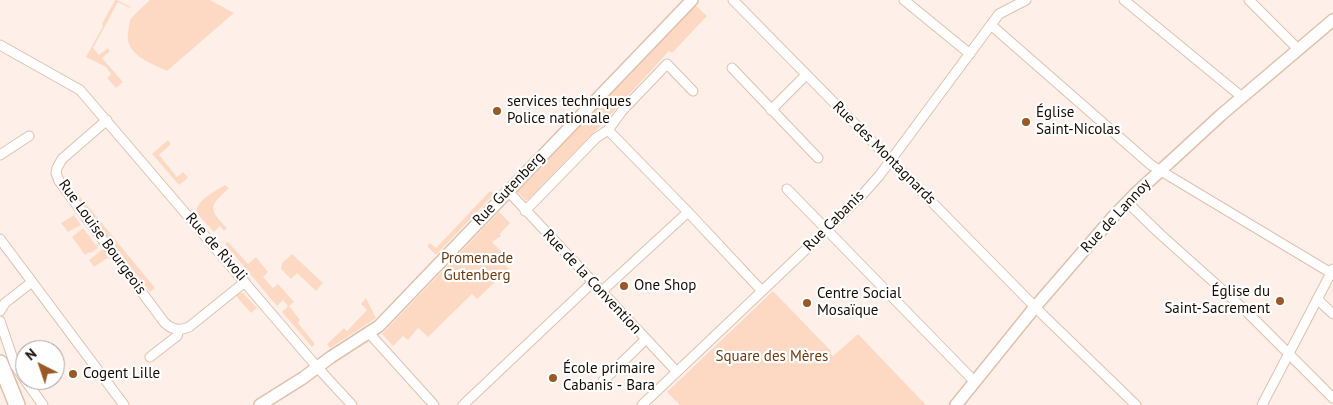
<!DOCTYPE html>
<html>
<head>
<meta charset="utf-8">
<style>
	body { margin:0 }
	#map { position:relative; width:1333px; height:405px; overflow:hidden; background:#fef0e8; font-family:"PT Sans",sans-serif }
	canvas { display:block }
	.north { position:absolute; left:15px; top:340px; width:50px; height:50px; box-sizing:border-box; background:#fff; border:1px solid #a29e9b; border-radius:50%; rotate:319deg; font-size:14px; font-weight:700; line-height:20px; text-align:center; color:#170d06 }
	.north::after { content:''; display:block; margin:auto; width:18px; height:22px; background:#9a5826; clip-path:polygon(50% 0,100% 100%,50% 72%,0 100%) }
</style>
</head>
<body>
<div id="map">
<canvas width="1333" height="405"></canvas>
<div class="north">N</div>
</div>
<script>
const c = document.querySelector('canvas').getContext('2d');
c.lineJoin = 'round';
function paint(path, color) { c.fillStyle = color; c.fill(path, 'evenodd'); }
function trace(path, color, width, dash) { c.strokeStyle = color; c.lineWidth = width; c.lineCap = dash ? 'butt' : 'round'; c.setLineDash(dash || []); c.stroke(path); }
function write(font, color, halo, rows, align = 'center') {
  c.font = font + ' "PT Sans",sans-serif'; c.lineWidth = 4.5; c.setLineDash([]); c.textBaseline = 'middle'; c.strokeStyle = halo; c.fillStyle = color; for (const [text, x, y, turn = 0] of rows) {
    c.save(); c.translate(x, y); c.rotate((+turn || 0) * Math.PI / 180); c.textAlign = isNaN(turn) ? turn : align; if (halo) c.strokeText(text, 0, 0); c.fillText(text, 0, 0); c.restore();
  }
}
paint(new Path2D(`
	M115,0H117L131,7L130,8L118,2L93,48L99,55L108,48L110,51L102,58L123,82L116,88L107,78L111,74L106,67L86,57L103,26L102,24Z
	M150,0H210L234,13L167,71C151,63 124,55 128,32C129,29 129,23 130,20C133,15 145,5 150,0Z
	M693,3L707,16L672,53L669,51L601,125L528,200H525L516,190Z
	M168,140L171,144L159,155L177,177L183,172L188,178L179,185L152,154Z
	M60,175L67,183L68,182L155,288L150,292L122,256L119,258L61,179Z
	M225,185L229,188C210,206 207,208 227,228L224,231L220,226L214,232C209,226 202,220 198,214C191,203 217,190 225,185Z
	M490,191L494,194L436,255L427,246L430,243L436,248Z
	M499,212L510,223L500,234L501,236L492,242L504,254L499,259L509,269L477,299L472,294L428,337L418,328L408,340L403,336L393,346L382,334Z
	M74,215L81,225L68,232L61,223Z
	M83,228L98,248L91,253L90,252L85,255L72,237Z
	M228,242L248,264L256,257L268,272L263,277L273,288L278,284L294,302L289,306L300,320L298,323L315,344L312,347L282,312L288,306L283,300L277,306L225,244Z
	M103,249L109,257L94,267L89,260Z
	M292,254L323,283L316,291L297,273L291,279L281,269L282,263Z
	M773,291L831,351L830,353L833,356L858,334L926,405H680L667,392Z
	M240,293H243L257,308L251,313L236,296Z
	M366,298L376,318L330,348L327,344L344,328L347,331L367,310L361,304Z`), '#fdd9c3');
const minor = new Path2D(`
	M733,0L1043,315L1136,405
	M904,0L970,54
	M1124,0L1242,97
	M1249,0L1298,49
	M991,25L1151,165L1331,273
	M0,45L80,90L317,367L352,405
	M732,68L818,158
	M771,110L806,75
	M107,120L62,159L57,168L56,173L59,181L164,322C172,330 179,331 189,327L245,282
	M608,130L688,212L762,291
	M0,155L29,136
	M787,189L975,382
	M508,191L677,372
	M1127,202L1160,234L1246,311L1333,398
	M525,211L596,138L608,130L622,111L667,64L693,91
	M0,239L124,405
	M601,292L688,212
	M1317,299L1333,314
	M0,311L5,303L32,282
	M0,321L15,365L25,380
	M369,333L434,405
	M150,357L177,336L179,330
	M25,380L43,405
	M603,381L646,339
	M463,405L592,283
	M642,405L820,236L863,194L879,176L999,14L1026,0
	M1262,405L1333,269`);
const tertiary = new Path2D(`
	M260,405L303,378L331,357L379,326L692,0
	M956,405L1035,307L1112,218L1134,195L1221,115L1333,20`);
const trunk = new Path2D(`
	M0,363L17,405`);
trace(minor, '#e0c1ad', 11);
trace(tertiary, '#e0c1ad', 14);
trace(trunk, '#e0c1ad', 18);
trace(minor, '#fff', 9);
trace(tertiary, '#fff', 11);
trace(trunk, '#fff', 15);
for (const [x, y, r, color] of [
	[497,111,5,"#9a5826"],
	[1026,122,5,"#9a5826"],
	[624,286,5,"#9a5826"],
	[1280,301,5,"#9a5826"],
	[807,303,5,"#9a5826"],
	[73,374,5,"#9a5826"],
	[553,378,5,"#9a5826"]
]) { const dot = new Path2D(); dot.arc(x, y, r, 0, 2 * Math.PI); c.fillStyle = color; c.fill(dot); trace(dot, '#fff', 2); }
write('15px', '#170d06', '#fff', [
	["services techniques",507,102],
	["Police nationale",507,119],
	["Église",1036,113],
	["Saint-Nicolas",1036,130],
	["One Shop",634,286],
	["Église du",1270,292,"right"],
	["Saint-Sacrement",1270,309,"right"],
	["Centre Social",817,294],
	["Mosaïque",817,311],
	["École primaire",563,369],
	["Cabanis - Bara",563,386],
	["Cogent Lille",83,374]
], 'left');
write('15px', '#170d06', '#fff', [
	["Rue des Montagnards",884,153,45],
	["Rue Gutenberg",509,189,-46],
	["Rue de Lannoy",1116,216,-47],
	["Rue Cabanis",834,221,-45],
	["Rue Louise Bourgeois",102,237,54],
	["Rue de Rivoli",216,247,49],
	["Rue de la Convention",592,282,47]
]);
write('15px', '#6e3a11', '#fff', [
	["Promenade",477,259],
	["Gutenberg",477,276],
	["Square des Mères",772,357]
]);
</script>
</body>
</html>
